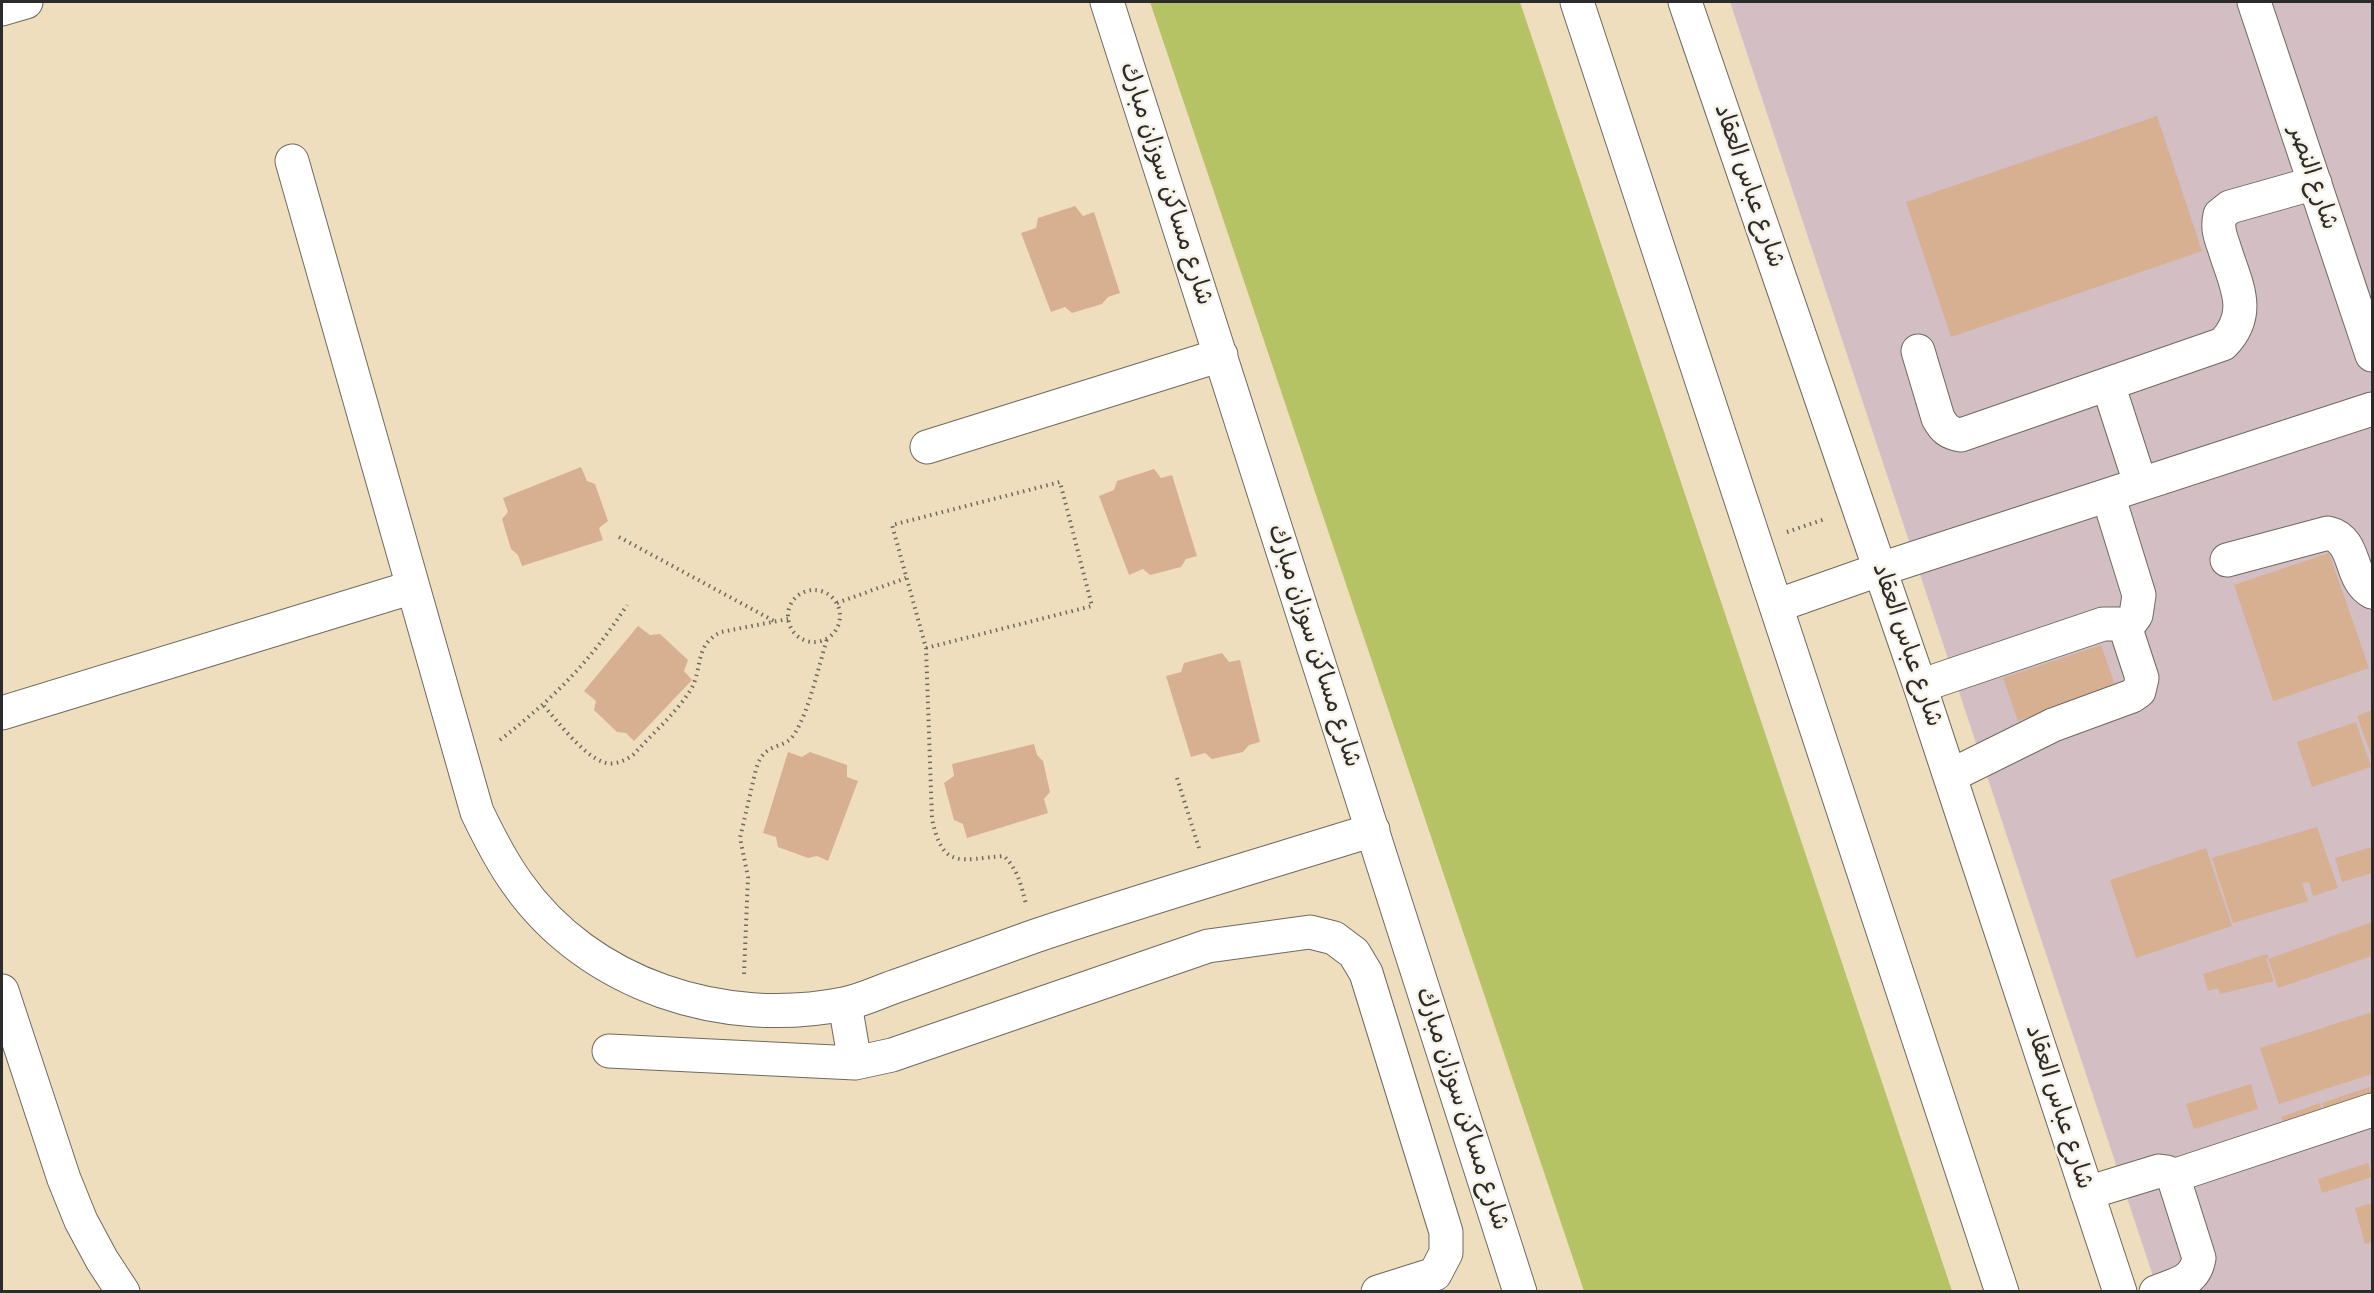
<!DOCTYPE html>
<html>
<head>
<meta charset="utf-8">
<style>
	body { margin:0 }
	#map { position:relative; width:2374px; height:1293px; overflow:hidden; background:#eedebe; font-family:Caveat,sans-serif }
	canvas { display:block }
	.frame { position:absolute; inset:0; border:3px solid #2b2b2b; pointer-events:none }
</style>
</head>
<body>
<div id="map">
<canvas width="2374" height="1293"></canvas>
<div class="frame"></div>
</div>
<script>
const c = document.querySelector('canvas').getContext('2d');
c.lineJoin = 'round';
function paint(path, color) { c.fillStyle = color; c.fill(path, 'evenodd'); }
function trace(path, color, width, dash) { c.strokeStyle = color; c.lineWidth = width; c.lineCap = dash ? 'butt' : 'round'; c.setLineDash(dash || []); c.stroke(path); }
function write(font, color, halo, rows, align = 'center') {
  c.font = font + ' Caveat,"Playpen Sans Arabic",sans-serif'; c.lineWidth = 5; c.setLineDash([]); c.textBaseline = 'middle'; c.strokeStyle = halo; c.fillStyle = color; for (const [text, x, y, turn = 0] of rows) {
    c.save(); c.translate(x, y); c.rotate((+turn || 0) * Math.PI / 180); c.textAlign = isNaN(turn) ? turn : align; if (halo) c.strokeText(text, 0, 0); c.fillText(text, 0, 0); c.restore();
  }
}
paint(new Path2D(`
	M1730,2H2372V1291H2158Z`), '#d2bec3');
paint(new Path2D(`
	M1150,2H1520L1952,1291H1584Z`), '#b5c365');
paint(new Path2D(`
	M2157,116L2202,251L1951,337L1906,202Z
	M1075,206L1083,216L1094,212L1120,293L1108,297L1102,304L1072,313L1065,307L1051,312L1021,233L1036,228L1038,218Z
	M581,467L587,481L595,484L608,521L599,528L603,540L522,566L518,555L511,549L502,519L508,512L503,498Z
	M1154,469L1161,478L1172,475L1197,556L1186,559L1181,567L1150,575L1143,569L1129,575L1099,496L1114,490L1117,481Z
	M2329,553L2369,668L2273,701L2234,585Z
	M638,626L650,635L660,634L688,660L684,671L692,680L634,741L626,733L617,732L594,710L596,701L584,691Z
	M2101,645L2116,688L2018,721L2003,678Z
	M1222,653L1229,662L1240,660L1260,742L1249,745L1243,752L1212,759L1205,753L1191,757L1166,676L1181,672L1184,663Z
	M2372,710V758L2357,716Z
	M2356,722L2371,767L2312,787L2297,742Z
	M1034,744L1037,755L1043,761L1050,792L1044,799L1048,813L967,838L963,824L954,820L944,783L954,776L952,764Z
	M788,752L802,757L810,752L847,765V777L858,781L828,861L817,856L808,858L778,847L776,837L763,833Z
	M2317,827L2338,888L2313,896L2309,882L2302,883L2308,901L2233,923L2212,858Z
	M2372,847V873L2342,882L2335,858Z
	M2206,848L2232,926L2136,958L2110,880Z
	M2372,922V956L2278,988L2268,959Z
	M2267,954L2269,957L2263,961L2266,959L2274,981L2220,994L2218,988L2208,991L2203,974Z
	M2372,1012V1074L2279,1104L2260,1048Z
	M2251,1084L2258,1109L2194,1129L2186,1104Z
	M2372,1086V1102L2327,1117L2322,1103Z
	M2320,1103L2325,1117L2286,1131L2281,1117Z
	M2368,1163L2372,1177L2322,1193L2318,1179Z
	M2372,1203V1242L2365,1244L2355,1208Z`), '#d7b092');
const minor = new Path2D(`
	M1107,2L1520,1292
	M1577,2L2002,1292
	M1685,2L1920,686L2120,1292
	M2254,2L2372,355
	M2,9L26,2
	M292,161L477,812C489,837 501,861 517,883C589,986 724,1028 844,1004C864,1000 883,990 902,984C946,968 990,952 1035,936C1147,898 1260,865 1373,830
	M1918,351L1938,418C1944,429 1949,433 1961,435L2223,344C2254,312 2235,284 2224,247C2220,236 2217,227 2220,215L2230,207L2315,183
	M2108,384L2140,483
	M927,447L1221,355
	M2108,495L2139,595L2136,615L2126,629
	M2227,560L2328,533C2358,540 2348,579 2372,592
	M1776,606L1881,569L2372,409
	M1920,686L2103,624H2119L2126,629L2142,678L2139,691L2132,696L2053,725L1950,776
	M2,713L413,587
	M2,991L64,1179L81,1221L102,1260L123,1292
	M845,1004L855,1063
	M609,1051L855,1063L892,1055L1208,946L1310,932L1334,938L1354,953L1366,973L1446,1232V1253L1435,1274L1378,1292
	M2173,1176L2372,1110
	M2087,1193L2159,1171L2167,1172L2173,1176L2199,1258C2195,1282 2176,1284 2156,1292`);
trace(minor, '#6f6a5e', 35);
trace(new Path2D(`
	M1787,532L1825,519
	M619,537L774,621
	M788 616a26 26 0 1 1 52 0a26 26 0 1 1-52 0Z
	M837,603L906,578
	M926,648L1092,606L1060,482L892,525L926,648L932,819C943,871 961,859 1004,856C1018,870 1021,885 1026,904
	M544,706C558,722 583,755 603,762C614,766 625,761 634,754C652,734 675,714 690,691C704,668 693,646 721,632L788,619
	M500,740C555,697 589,663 627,605
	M1177,778L1199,848
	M744,974L748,877L740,838L756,769C765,739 784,752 795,733C809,711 819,665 827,639`), '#6f6a5e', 4, [1.5, 4.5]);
trace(minor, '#fff', 33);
write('24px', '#2b2b2b', '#f7f3e8', [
	["شارع النصر",2313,178,71],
	["شارع مساكن سوزان مبارك",1166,184,72],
	["شارع عباس العقاد",1749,186,71],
	["شارع عباس العقاد",1907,645,71],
	["شارع مساكن سوزان مبارك",1314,646,72],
	["شارع عباس العقاد",2059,1107,72],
	["شارع مساكن سوزان مبارك",1462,1109,72]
]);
</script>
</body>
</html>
